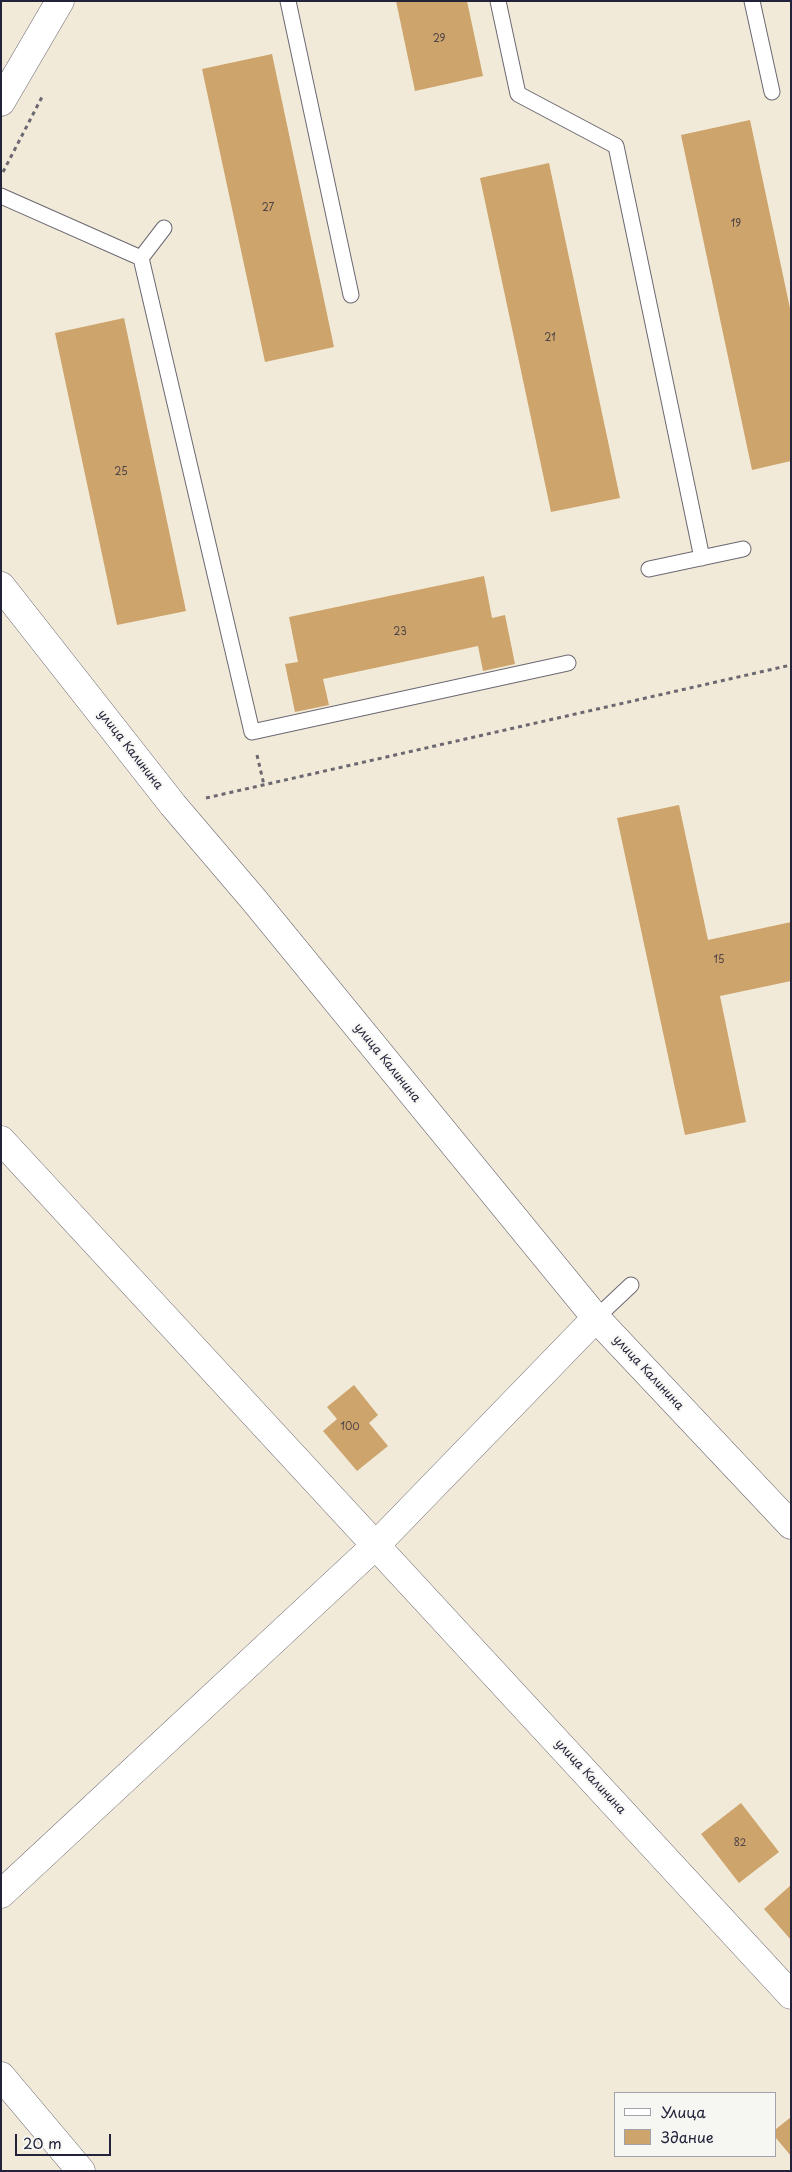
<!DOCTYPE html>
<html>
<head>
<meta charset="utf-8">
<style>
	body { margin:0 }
	#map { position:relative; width:792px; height:2172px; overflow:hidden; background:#f2ead8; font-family:"Playpen Sans",sans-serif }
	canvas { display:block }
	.frame { position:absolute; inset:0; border:2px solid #22223b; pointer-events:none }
	.legend { position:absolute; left:614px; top:2092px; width:162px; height:65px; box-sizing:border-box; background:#f6f6f2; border:1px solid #a1a1a9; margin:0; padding:6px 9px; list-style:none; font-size:15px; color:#22223b }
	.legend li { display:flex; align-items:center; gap:10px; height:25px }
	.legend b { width:25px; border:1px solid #a1a1a9 }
	.scale { position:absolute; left:15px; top:2134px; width:96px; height:22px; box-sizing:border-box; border:2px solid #22223b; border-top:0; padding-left:6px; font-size:15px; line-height:18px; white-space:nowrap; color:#22223b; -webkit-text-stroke:4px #f6f6f2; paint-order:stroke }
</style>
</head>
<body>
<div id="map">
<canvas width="792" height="2172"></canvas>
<div class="frame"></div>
<ul class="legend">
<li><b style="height:6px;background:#fff"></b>Улица</li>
<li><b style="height:14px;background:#cda46b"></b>Здание</li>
</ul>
<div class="scale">20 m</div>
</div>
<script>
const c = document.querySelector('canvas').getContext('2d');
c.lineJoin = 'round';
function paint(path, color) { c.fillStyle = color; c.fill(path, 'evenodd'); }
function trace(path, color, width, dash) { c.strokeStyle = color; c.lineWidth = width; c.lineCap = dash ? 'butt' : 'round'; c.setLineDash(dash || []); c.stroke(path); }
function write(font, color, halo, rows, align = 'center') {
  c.font = font + ' "Playpen Sans",sans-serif'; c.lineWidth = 4; c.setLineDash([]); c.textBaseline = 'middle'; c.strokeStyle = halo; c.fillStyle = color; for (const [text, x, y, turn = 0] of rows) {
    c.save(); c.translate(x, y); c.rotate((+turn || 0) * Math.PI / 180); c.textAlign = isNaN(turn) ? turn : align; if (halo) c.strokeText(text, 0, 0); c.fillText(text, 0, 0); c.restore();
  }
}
paint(new Path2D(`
	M396,1H467L483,76L415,91Z
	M272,54L334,347L265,362L202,69Z
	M750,120L791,313V461L752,470L681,135Z
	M549,163L620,498L551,512L480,178Z
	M124,318L186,611L117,625L55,333Z
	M484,576L492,618L505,615L515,664L483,671L478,646L323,679L329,705L295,712L285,664L298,662L289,617Z
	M679,805L708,940L791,922V981L720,996L746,1122L685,1135L617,818Z
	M354,1385L378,1415L369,1423L388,1446L357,1471L323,1431L337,1419L327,1407Z
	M741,1803L779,1852L739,1883L701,1834Z
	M791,1885V1940L764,1909Z
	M791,2117V2156L776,2138V2129Z`), '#cda46b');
const lane = new Path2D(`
	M288,1L351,295
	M498,1L518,94L616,146L702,558
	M752,1L772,92
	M1,196L141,258L252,732L568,663
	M141,258L164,228
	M649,569L743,549
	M596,1318L631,1285`);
const street = new Path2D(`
	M1,102L60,1
	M1,586L173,805L254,900L596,1318L791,1525
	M1,1140L791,1995
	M1,1894L376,1545L596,1318
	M1,2076L81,2171`);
trace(lane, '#6b6872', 17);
trace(street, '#6b6872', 29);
trace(new Path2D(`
	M3,172L43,95
	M257,755L264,785
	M206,798L791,665`), '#6b6872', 3, [4, 4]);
trace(lane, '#fff', 15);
trace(street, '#fff', 28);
write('10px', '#4d4247', null, [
	["29",439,39],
	["27",268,208],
	["19",736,224],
	["21",550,338],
	["25",121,472],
	["23",400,632],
	["15",719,960],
	["100",350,1427],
	["82",740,1843]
]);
write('12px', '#22223b', '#f6f6f2', [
	["улица Калинина",130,750,52],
	["улица Калинина",387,1063,51],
	["улица Калинина",648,1373,47],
	["улица Калинина",590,1777,47]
]);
</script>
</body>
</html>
